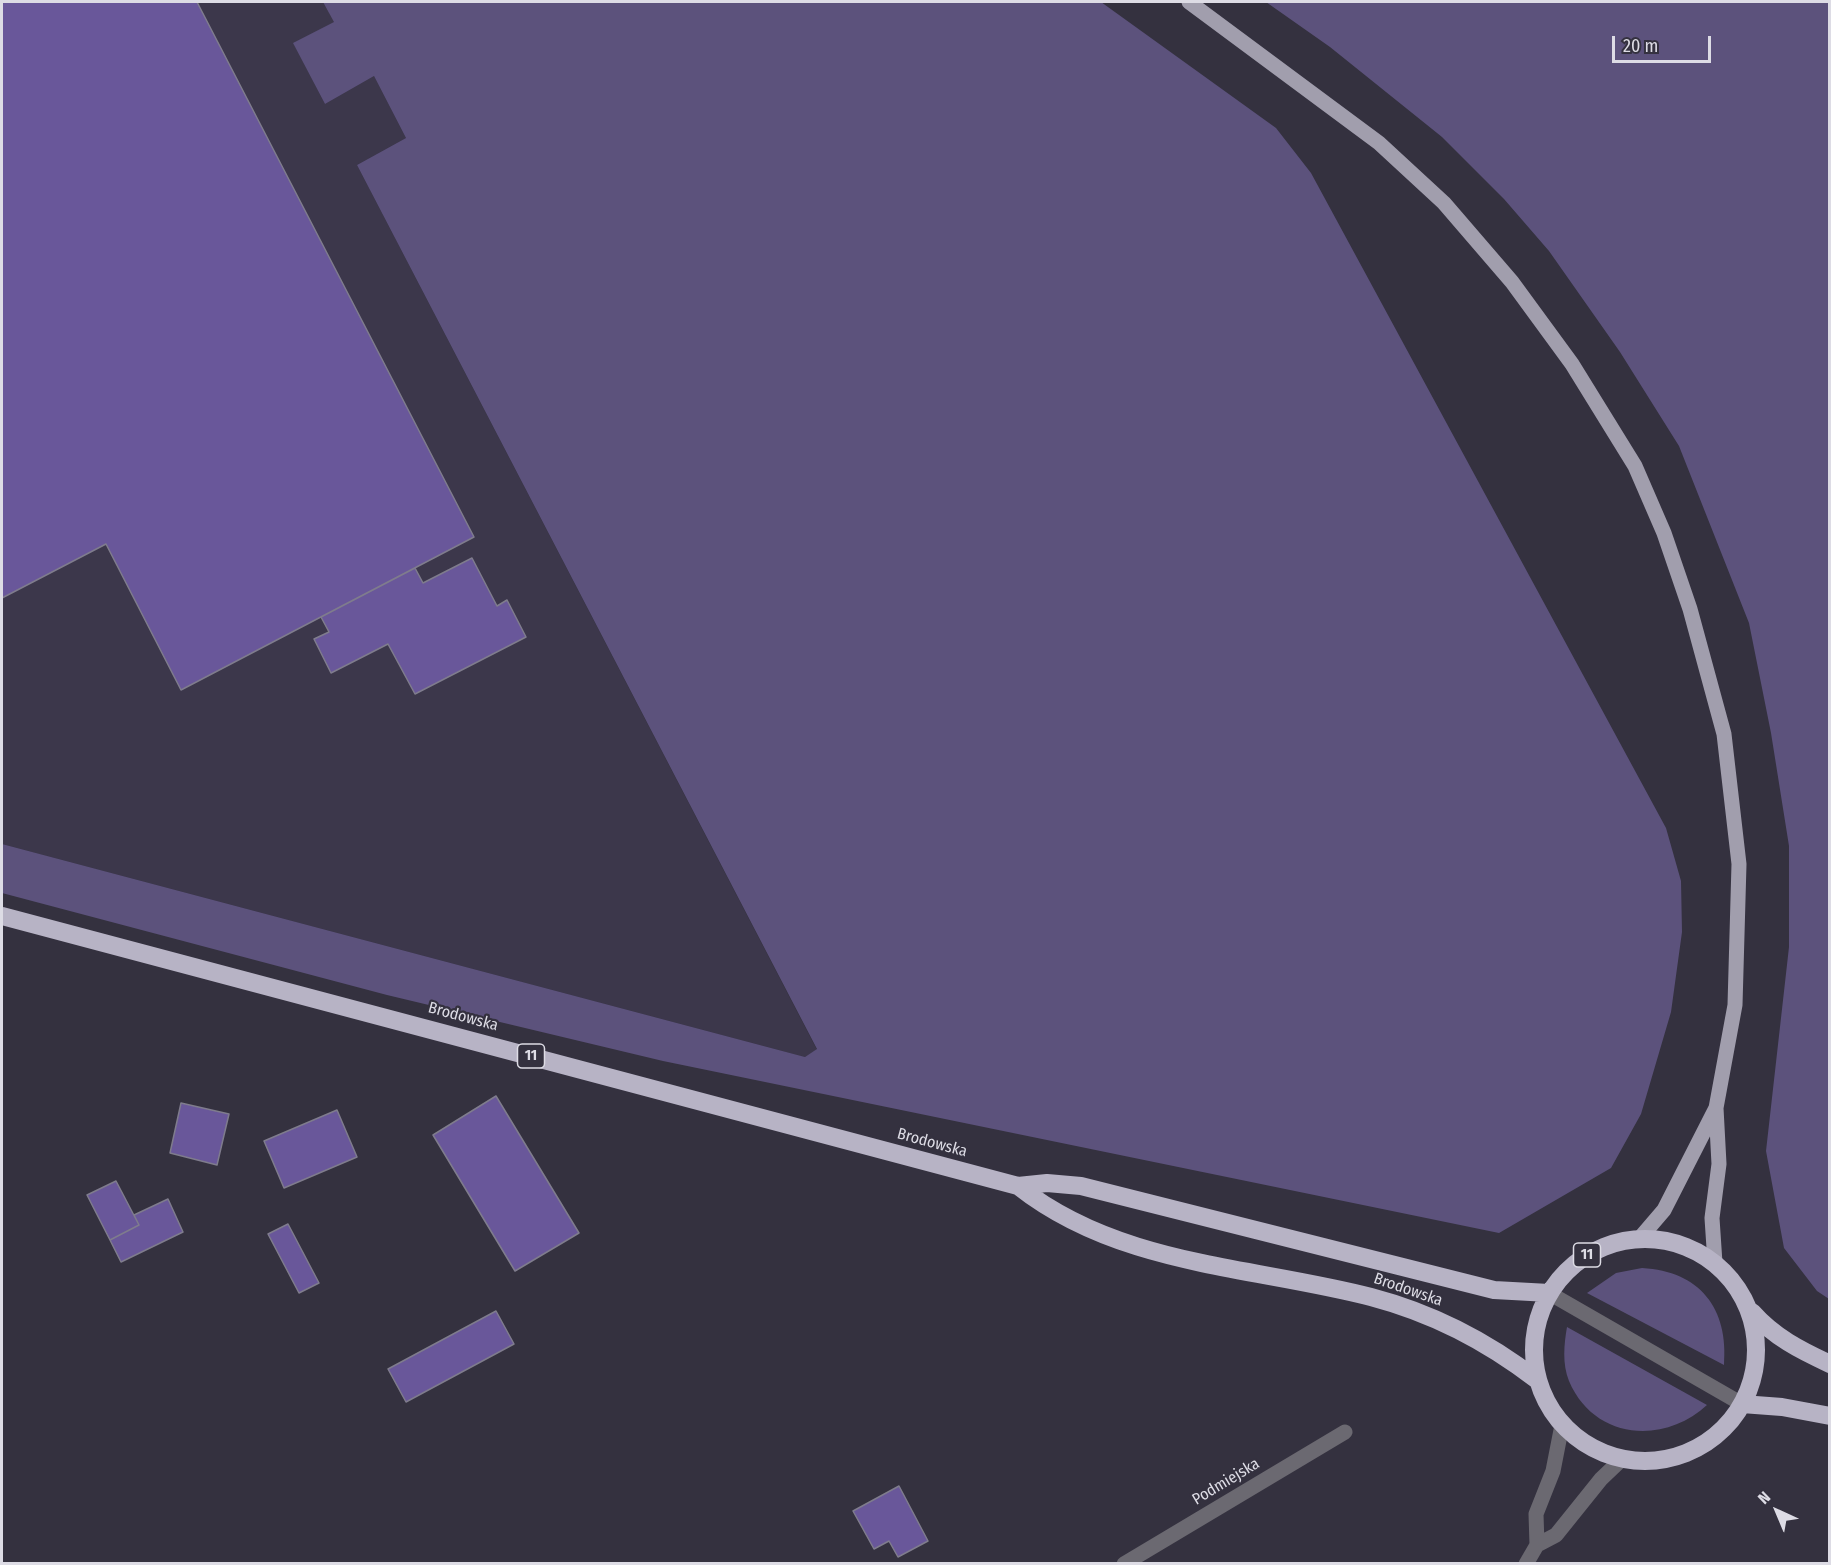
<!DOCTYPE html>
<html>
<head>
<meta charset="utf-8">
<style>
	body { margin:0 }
	#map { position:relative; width:1831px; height:1565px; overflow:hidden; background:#34313f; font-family:"Fira Sans Condensed",sans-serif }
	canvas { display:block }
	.frame { position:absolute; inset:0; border:3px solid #dddce5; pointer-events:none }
	.north { position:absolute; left:1747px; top:1481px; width:60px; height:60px; -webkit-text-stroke:4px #34313f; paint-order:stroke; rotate:316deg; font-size:16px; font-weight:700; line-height:24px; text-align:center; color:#dddce5 }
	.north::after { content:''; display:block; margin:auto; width:21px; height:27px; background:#dddce5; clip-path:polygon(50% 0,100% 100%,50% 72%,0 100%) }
	.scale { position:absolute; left:1612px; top:36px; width:99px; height:27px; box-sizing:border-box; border:3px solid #dddce5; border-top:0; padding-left:8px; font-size:18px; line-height:21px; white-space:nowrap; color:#dddce5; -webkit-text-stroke:4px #34313f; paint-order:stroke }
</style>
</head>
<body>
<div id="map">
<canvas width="1831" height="1565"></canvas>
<div class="frame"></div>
<div class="north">N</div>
<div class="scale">20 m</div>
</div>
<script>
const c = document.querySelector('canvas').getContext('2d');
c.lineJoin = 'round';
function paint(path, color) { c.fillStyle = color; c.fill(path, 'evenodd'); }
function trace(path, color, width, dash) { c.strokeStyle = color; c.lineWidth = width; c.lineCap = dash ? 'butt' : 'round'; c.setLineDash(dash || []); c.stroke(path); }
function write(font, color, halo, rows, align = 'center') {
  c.font = font + ' "Fira Sans Condensed",sans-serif'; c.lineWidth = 4.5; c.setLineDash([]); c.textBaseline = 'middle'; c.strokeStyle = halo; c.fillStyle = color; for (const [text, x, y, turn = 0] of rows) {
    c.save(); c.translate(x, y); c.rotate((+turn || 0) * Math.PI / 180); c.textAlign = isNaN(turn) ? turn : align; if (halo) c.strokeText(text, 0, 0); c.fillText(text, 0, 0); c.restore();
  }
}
paint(new Path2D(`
	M2,2H323L335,22L294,44L325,104L374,76L406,138L357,165L817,1050L805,1057L2,844Z`), '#3c374b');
paint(new Path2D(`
	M323,2H1101L1276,128L1311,173L1666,828L1681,881L1682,932L1671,1012L1641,1114L1611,1168L1499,1233L663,1061L387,995L2,893V844L805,1057L817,1049L357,165L406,138L374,76L325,104L293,43L334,22Z
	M1266,2H1829V1299L1817,1291L1784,1248L1766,1151L1789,947V846L1771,733L1749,623L1679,446L1620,352L1549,251L1504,199L1442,137L1330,47Z
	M1642,1268C1700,1271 1729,1309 1724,1365L1587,1293L1616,1273Z
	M1567,1327L1707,1405C1664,1445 1594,1440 1569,1381C1562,1364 1564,1344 1567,1327Z`), '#5c527c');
const building = new Path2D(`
	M2,2H197L474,537L181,690L106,544L2,598Z
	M472,558L497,606L507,600L526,637L415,694L388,644L331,673L314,639L329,632L321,617L415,568L423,583Z
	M496,1096L579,1233L515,1271L433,1135Z
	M181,1103L229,1114L217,1165L170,1153Z
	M337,1110L357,1157L284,1188L264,1141Z
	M116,1181L139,1225L110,1240L87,1195Z
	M168,1199L183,1232L121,1262L110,1240L139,1225L134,1215Z
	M288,1224L319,1283L299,1293L268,1234Z
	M496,1311L514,1344L406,1402L388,1369Z
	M899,1486L928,1541L898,1557L889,1541L874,1549L853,1511Z`);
paint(building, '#69579a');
trace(building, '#7f7c8d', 1.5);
trace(new Path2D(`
	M1549,1293L1742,1404
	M1537,1545L1536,1514L1553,1471L1562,1425
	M1124,1564L1345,1432
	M1526,1564L1537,1545L1556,1535L1601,1479L1622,1459`), '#6b6971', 15);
trace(new Path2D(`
	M1189,2L1379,143L1444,203L1512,282L1572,364L1635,466L1664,533L1690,609L1724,734L1739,864L1735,1005L1716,1108L1719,1164L1712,1218L1715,1263
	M1640,1238L1664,1210L1716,1108`), '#a19ead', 15);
trace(new Path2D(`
	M2,916L1018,1186L1047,1183L1081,1186L1494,1290L1549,1293
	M1018,1186C1119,1266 1251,1266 1371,1297C1432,1313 1488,1342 1537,1380
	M1534 1350a111 111 0 1 1 222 0a111 111 0 1 1-222 0Z
	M1752,1312C1774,1337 1800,1350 1830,1364
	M1742,1404L1782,1407L1830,1416`), '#b7b3c5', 18);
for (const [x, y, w] of [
	[531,1056,27],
	[1587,1255,27]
]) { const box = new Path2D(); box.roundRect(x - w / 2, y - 12, w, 24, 4.5); c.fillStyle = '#34313f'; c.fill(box); trace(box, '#dddce5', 1.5); }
write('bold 15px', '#dddce5', null, [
	["11",531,1056],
	["11",1587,1255]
]);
write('16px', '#dddce5', '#34313f', [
	["Brodowska",463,1017,15],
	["Brodowska",932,1143,15],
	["Brodowska",1408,1290,19],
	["Podmiejska",1226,1482,-31]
]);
</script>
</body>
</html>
